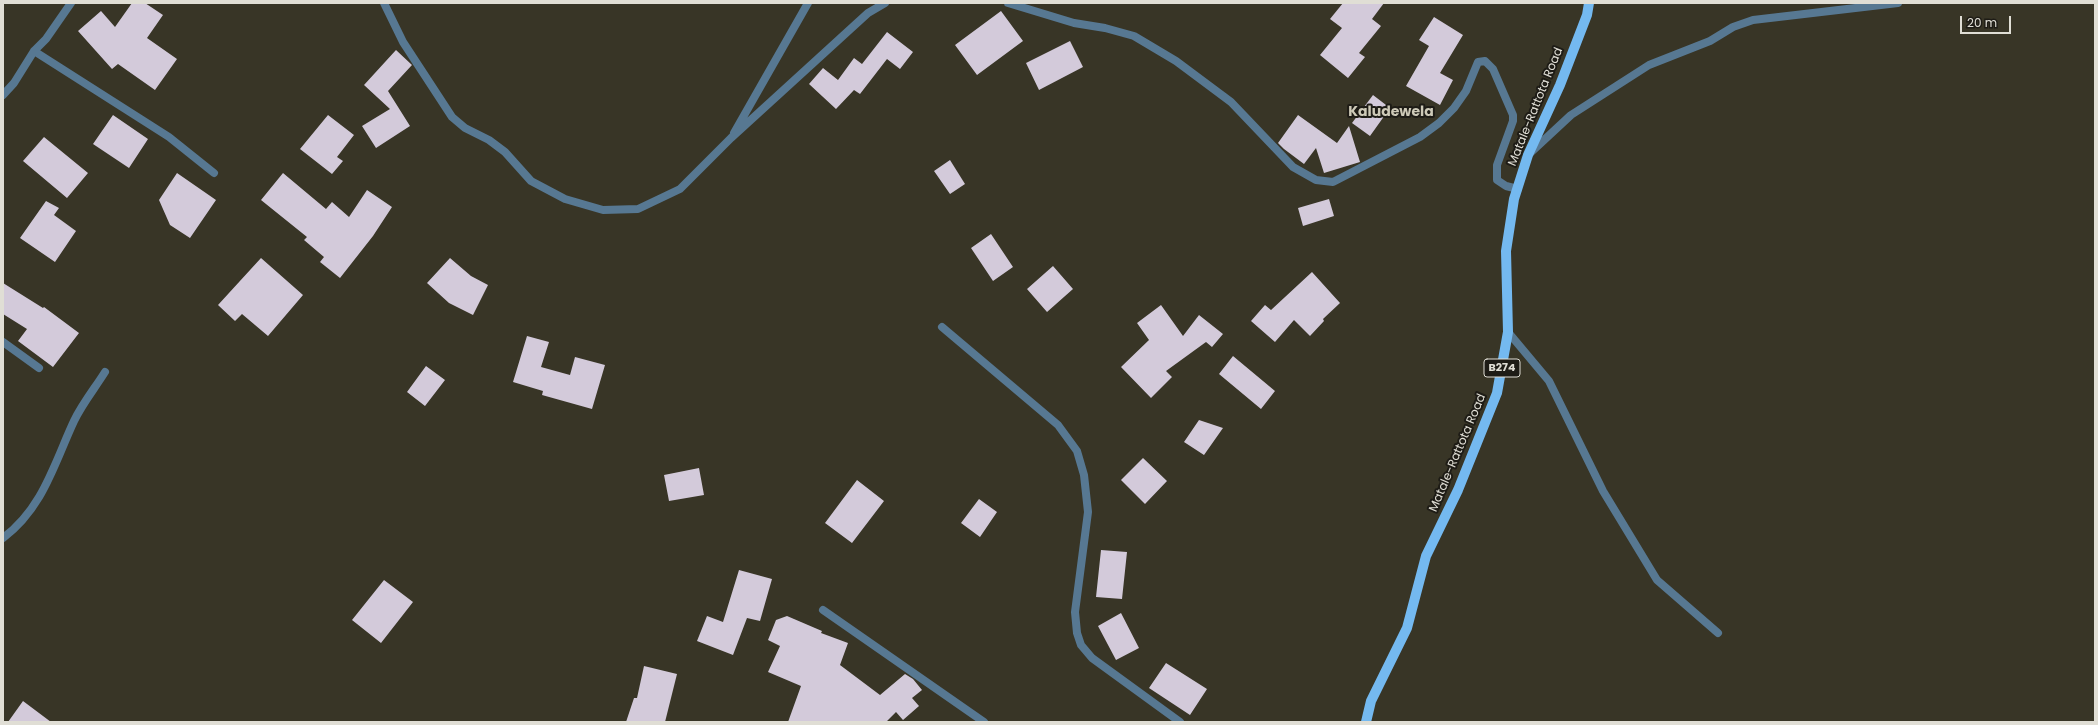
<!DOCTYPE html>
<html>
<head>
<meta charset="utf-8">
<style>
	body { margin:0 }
	#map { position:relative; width:2098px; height:725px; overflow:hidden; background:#383526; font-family:Poppins,sans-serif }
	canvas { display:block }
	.frame { position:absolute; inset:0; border:4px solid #e0ded5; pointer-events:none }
	.scale { position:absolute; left:1960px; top:16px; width:51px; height:18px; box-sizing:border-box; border:2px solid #e0ded5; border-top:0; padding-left:5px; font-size:12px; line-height:14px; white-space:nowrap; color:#e0ded5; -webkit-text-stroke:3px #1e1c16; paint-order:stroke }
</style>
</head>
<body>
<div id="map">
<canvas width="2098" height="725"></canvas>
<div class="frame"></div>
<div class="scale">20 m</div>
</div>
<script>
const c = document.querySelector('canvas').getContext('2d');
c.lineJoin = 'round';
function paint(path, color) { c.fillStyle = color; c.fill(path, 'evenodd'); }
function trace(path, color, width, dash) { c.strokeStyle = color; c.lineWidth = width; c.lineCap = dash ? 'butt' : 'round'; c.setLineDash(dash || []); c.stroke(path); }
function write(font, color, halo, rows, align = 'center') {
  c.font = font + ' Poppins,sans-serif'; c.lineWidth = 4; c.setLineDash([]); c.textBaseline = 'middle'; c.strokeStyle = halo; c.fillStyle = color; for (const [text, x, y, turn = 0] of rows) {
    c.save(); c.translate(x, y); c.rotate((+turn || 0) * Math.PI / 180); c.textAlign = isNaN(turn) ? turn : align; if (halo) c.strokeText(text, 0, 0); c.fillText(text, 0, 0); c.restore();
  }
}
paint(new Path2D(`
	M132,3H145L163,15L147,38L177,59L155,90L118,64L112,69L78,31L101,11L115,27Z
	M1343,3H1384L1372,19L1381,26L1359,53L1365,57L1348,78L1320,55L1342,28L1330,19Z
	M1001,11L1023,41L977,75L955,45Z
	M1434,17L1463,35L1440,73L1453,80L1440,105L1406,86L1429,46L1419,40Z
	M887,32L913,52L900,69L887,59L860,94L854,90L836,109L809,84L823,68L838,80L854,58L862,64Z
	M1070,41L1083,67L1039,90L1026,63Z
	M396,50L412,65L388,91L410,126L376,148L362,126L390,109L364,85Z
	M1373,95L1390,108L1370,136L1352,123Z
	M113,115L148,139L129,168L93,144Z
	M328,115L354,135L337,157L343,161L332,174L300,149Z
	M1298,115L1337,143L1349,126L1360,162L1324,173L1316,148L1304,164L1284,149L1278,143Z
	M44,137L88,173L67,198L23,161Z
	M950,160L965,184L950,194L934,171Z
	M177,173L216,200L190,238L170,225L159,200Z
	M283,173L326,209L332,202L349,217L367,190L392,207L373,236L340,278L320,262L324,257L304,240L307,237L261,200Z
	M1329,199L1334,216L1303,226L1298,208Z
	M46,201L59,208L54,215L76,231L55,262L20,238Z
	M991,234L1013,267L993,281L971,248Z
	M261,258L303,295L268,336L242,314L235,321L218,305Z
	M450,258L471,276L488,285L473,315L449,303L427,283Z
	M1053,266L1073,289L1047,312L1027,289Z
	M1312,272L1340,303L1323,319L1324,321L1310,336L1294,320L1275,342L1251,321L1265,305L1271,310Z
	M3,283L43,308L44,307L79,333L53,367L18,341L27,329L3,314Z
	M1161,305L1183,336L1199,315L1223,334L1212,347L1206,342L1166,371L1172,377L1151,398L1121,367L1149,340L1137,323Z
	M527,336L549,342L541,367L570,375L575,357L605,365L592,409L542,395L543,391L513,382Z
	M1233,356L1275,391L1261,409L1219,374Z
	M426,366L445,380L425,406L407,392Z
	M1199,420L1223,428L1204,455L1184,442Z
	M1143,458L1167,481L1145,504L1121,480Z
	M699,468L704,495L669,501L664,475Z
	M857,480L884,501L852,543L825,523Z
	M979,499L997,512L980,537L961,523Z
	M1101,550L1127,552L1122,599L1096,597Z
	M739,570L772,579L760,621L747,618L733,655L697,641L707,616L723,622Z
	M384,580L413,602L381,643L352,620Z
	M1121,613L1139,648L1116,660L1098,626Z
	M787,616L822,631L821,633L848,643L840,665L880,695L905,674L913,679L922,690L912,698L919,706L903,720L896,712L886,722H788L801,686L768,672L780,646L768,640L776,620Z
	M1166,663L1207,689L1190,715L1149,688Z
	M644,666L677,674L665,722H626L634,698H637Z
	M23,701L51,722H8Z`), '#d3cada');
trace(new Path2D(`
	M384,3L403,42L452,117L465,128L489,140L505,152L531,181L565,199L603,210L638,209L680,189L731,138L868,13L885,3
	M1008,3L1074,23L1105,28L1134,36L1176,61L1231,102L1293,167L1316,180L1333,182L1420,137L1439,123L1454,108L1466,91L1478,62L1485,61L1493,69L1513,115V121L1497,165V180L1506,186L1518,189
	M34,51L169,137L214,173
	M3,95L14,83L34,51L46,39L71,3
	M734,133L808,3
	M1529,154L1571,115L1649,65L1710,41L1733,27L1753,20L1898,3
	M942,327L1058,425L1077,451L1084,475L1088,512L1075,612L1077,633L1081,645L1092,658L1180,722
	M1508,332L1549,381L1603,491L1657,580L1718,633
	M3,342L39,368
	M3,538C43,508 54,464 74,421C82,404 95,388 105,372
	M823,610L984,722`), '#577892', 8);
trace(new Path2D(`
	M1366,722L1371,701L1407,628L1426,556L1458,490L1497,393L1508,332L1506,251L1514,199L1528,155L1560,85L1587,15L1589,3`), '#74b9f0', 10);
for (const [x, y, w] of [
	[1502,368,36]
]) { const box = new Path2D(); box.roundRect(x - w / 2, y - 9, w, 18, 3); c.fillStyle = '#1e1c16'; c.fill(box); trace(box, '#e0ded5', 1); }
write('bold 11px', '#e0ded5', null, [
	["B274",1502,368]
]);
write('12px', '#e0ded5', '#1e1c16', [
	["Matale-Rattota Road",1536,107,-68],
	["Matale-Rattota Road",1458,453,-67]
]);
write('bold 14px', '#cecab8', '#1e1c16', [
	["Kaludewela",1391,112]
]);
</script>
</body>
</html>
